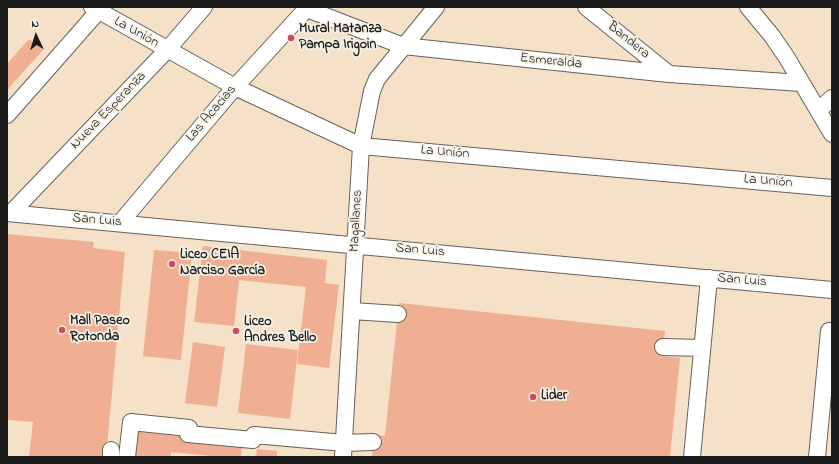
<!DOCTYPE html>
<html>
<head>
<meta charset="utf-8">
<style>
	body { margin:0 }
	#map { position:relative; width:839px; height:464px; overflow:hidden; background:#f5e0c8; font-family:"Indie Flower",sans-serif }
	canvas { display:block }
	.frame { position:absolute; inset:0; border:8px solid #1c1c1c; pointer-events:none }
	.north { position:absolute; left:16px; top:16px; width:40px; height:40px; -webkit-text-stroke:3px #f7f3e8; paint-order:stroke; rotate:356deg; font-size:11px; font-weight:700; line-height:16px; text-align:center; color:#1c1c1c }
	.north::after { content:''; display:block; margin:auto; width:14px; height:18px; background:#1c1c1c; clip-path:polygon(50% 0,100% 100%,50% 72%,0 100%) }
</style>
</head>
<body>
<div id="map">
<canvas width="839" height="464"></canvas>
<div class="frame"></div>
<div class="north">N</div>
</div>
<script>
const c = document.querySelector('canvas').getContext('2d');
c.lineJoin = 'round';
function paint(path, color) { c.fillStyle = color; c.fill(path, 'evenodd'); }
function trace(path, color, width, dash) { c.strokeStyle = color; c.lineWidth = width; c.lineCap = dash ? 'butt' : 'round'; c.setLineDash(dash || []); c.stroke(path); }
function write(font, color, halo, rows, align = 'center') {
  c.font = font + ' "Indie Flower",sans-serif'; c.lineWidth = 3.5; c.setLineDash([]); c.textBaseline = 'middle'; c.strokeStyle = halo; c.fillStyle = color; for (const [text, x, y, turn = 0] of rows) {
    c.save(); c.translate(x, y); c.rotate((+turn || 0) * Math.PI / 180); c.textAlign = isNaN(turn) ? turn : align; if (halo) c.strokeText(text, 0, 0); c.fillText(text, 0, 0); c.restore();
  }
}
paint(new Path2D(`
	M29,39L43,50L7,90V64Z
	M7,234L94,242L93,248L125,252L106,457H29L33,422L7,420Z
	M203,246L327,260L325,283L339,285L329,368L297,364L306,287L239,280L234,326L194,322Z
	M154,250L192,253L181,360L143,356Z
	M399,303L665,331L662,356L680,358L670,457H372L374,435L385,436Z
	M193,342L225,347L217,407L185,403Z
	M246,344L298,350L290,419L238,413Z
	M132,431L242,443L241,457H220L171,452V457H129Z
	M257,449L277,451V457H256Z`), '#f0af92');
const minor = new Path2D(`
	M92,7L235,87L361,146L832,188
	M586,7L669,74
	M748,7L772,36L787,58L832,134
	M307,9L403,46L669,74L801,83
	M819,110L832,98
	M7,115L102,7
	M7,213L832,290
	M11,213L167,50L204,7
	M120,223L235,87L308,7
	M352,311L398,314
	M663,347L702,348
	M111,457V450
	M127,457L131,422L189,428L188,434L253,440L254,435L344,443L373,442
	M343,457L361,146L372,91L377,79L436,7
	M692,457L709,278
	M817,457L829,331`);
trace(minor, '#686158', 18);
trace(minor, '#fff', 16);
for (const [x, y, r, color] of [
	[291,38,4,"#d1495b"],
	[172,264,4,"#d1495b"],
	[62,330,4,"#d1495b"],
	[236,331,4,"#d1495b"],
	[533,397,4,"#d1495b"]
]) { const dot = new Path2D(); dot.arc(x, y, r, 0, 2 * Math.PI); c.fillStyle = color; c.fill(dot); trace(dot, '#f7f3e8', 1.5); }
write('bold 14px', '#1c1c1c', '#f7f3e8', [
	["Mural Matanza",299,30],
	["Pampa Irigoin",299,46],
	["Liceo CEIA",180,256],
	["Narciso García",180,272],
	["Mall Paseo",70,322],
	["Rotonda",70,338],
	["Liceo",244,323],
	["Andres Bello",244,339],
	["Lider",541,397]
], 'left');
write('14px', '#1c1c1c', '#f7f3e8', [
	["La Unión",136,33,29],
	["Bandera",628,41,39],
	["Esmeralda",551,62,6],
	["Nueva Esperanza",109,111,-46],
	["Las Acacias",212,114,-50],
	["La Unión",445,153,5],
	["La Unión",768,182,5],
	["San Luis",97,221,5],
	["Magallanes",357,221,-87],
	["San Luis",420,251,5],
	["San Luis",742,281,5]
]);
</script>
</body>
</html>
